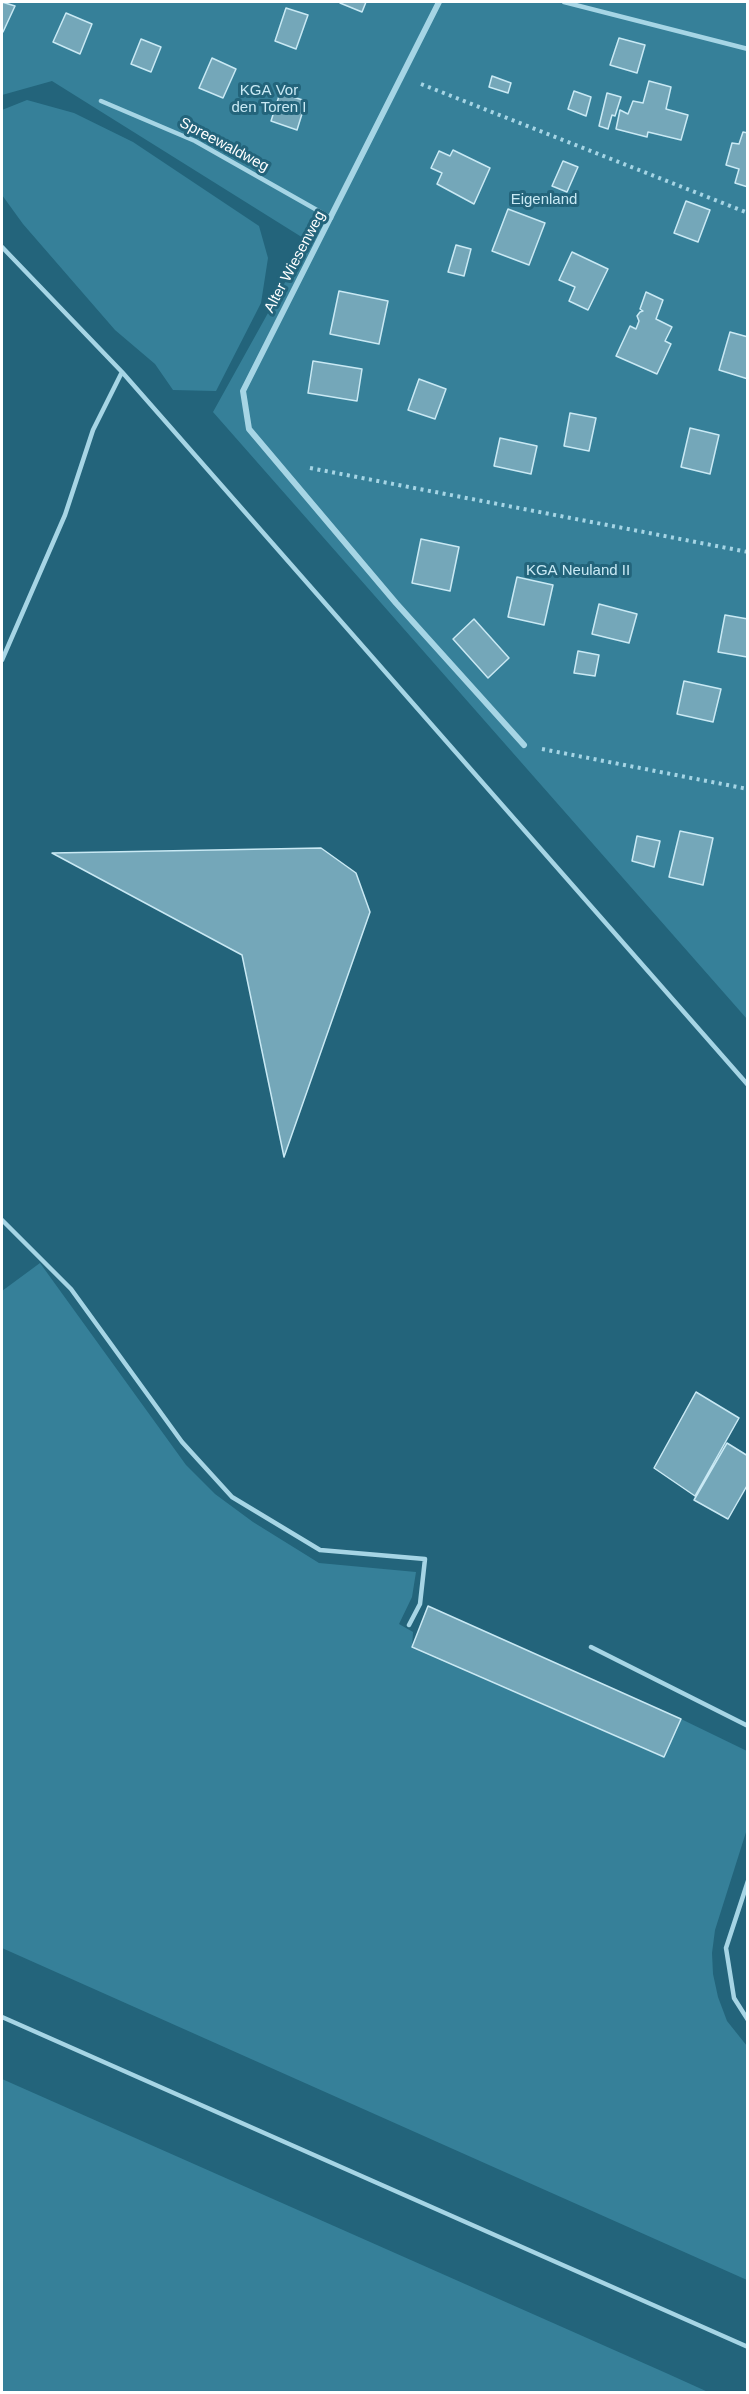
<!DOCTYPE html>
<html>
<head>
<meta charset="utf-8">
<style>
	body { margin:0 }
	#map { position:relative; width:749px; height:2394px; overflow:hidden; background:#23647b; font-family:Helvetica,sans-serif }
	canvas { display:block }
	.frame { position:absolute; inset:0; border:3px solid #fff; pointer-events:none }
</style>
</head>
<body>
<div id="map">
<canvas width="749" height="2394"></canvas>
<div class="frame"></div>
</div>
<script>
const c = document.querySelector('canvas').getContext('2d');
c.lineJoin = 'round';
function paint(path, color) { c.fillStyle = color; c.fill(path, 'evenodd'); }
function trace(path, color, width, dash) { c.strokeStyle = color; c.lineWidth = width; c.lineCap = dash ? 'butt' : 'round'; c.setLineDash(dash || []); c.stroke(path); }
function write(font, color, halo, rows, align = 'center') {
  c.font = font + ' Helvetica,sans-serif'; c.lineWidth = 6; c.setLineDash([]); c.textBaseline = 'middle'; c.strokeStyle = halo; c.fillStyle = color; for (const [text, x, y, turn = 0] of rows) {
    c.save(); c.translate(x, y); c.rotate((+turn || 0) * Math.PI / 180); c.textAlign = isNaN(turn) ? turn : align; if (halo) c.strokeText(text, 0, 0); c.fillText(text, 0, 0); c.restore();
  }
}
paint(new Path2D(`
	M2,2H747V1019L213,412L308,241L52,81L2,95Z
	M27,100L74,113L133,142L259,226L268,258L261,303L216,391L173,390L155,364L115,330L23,224L2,195V110Z
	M40,1263L186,1465L215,1494L253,1522L319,1563L416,1572L412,1597L399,1624L413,1632L412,1648L663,1757L681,1719L747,1751V1829L715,1930L712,1953L713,1974L718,1997L727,2021L747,2046V2280L2,1948V1291Z
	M2,2079L666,2373L708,2392H2Z`), '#368099');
const building = new Path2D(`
	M2,2L15,6L3,32L2,31Z
	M341,2H366L362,12L340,3Z
	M286,8L308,15L296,49L275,41Z
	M66,13L92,24L80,54L53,42Z
	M619,38L645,45L637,73L610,65Z
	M141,39L161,47L151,72L131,64Z
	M212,58L236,69L223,98L199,88Z
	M492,76L511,83L508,93L489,87Z
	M649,81L671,87L666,109L688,115L681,140L648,132L647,137L616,129L620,110L628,114L633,101L643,103Z
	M574,91L591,97L586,116L568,109Z
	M280,93L306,101L297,130L271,121Z
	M607,93L621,97L615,116L612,115L608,129L599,126Z
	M743,132L748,133V187L735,183L739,169L726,165L732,143L739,144Z
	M453,150L490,168L474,204L437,184L442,173L431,168L439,151L450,156Z
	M563,161L578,167L567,192L552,186Z
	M686,201L710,210L698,242L674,233Z
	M508,209L545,223L529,265L492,251Z
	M456,245L471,249L464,276L448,272Z
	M572,252L608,269L588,310L569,301L575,287L559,280Z
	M339,291L388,301L379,344L330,334Z
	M646,292L663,300L656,319L672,327L665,341L671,344L657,374L616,356L630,326L636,329L639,321L637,316L640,312L643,311L640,309Z
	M730,332L748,337V379L719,370Z
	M313,361L362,369L357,401L308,393Z
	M419,379L446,389L435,419L408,410Z
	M570,413L596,418L589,451L564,446Z
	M690,428L719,435L710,474L681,467Z
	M500,438L537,446L531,474L494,466Z
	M421,539L459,547L450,591L412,583Z
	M517,577L553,585L544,625L508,617Z
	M599,604L637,614L629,643L592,634Z
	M725,615L748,619L747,657L718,652Z
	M474,619L509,658L488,678L453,639Z
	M578,651L599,655L595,676L574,673Z
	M684,681L721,689L713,722L677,714Z
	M680,831L713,838L703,885L669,877Z
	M637,836L660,841L654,867L632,861Z
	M321,848L356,873L370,912L284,1157L242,955L52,853Z
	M696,1392L739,1418L695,1496L654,1468Z
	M727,1443L748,1456V1484L728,1519L694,1500Z
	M428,1606L681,1719L664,1757L412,1647Z`);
paint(building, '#74a7b9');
trace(building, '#c9e9f4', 1.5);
trace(new Path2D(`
	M421,84L748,213
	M310,468L748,552
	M542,749L748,789`), '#a6d5e5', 4, [3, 4.5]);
trace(new Path2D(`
	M564,2L748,49
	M101,101L195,141L331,218
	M2,247L122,372L748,1085
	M2,660L65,515L93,430L122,372
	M2,1220L71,1289L182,1442L232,1497L320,1550L425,1559L420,1604L409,1625
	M591,1647L748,1726
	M748,1881L726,1948L734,1998L748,2020
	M2,2017L748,2347`), '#a6d5e5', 4.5);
trace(new Path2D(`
	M439,2L243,391L249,429L396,603L524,745`), '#a6d5e5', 6);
write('15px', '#c9e9f4', '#23647b', [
	["KGA Vor",269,91],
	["den Toren I",269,108],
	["Eigenland",544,200],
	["KGA Neuland II",578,571]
]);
write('15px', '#fff', '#23647b', [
	["Spreewaldweg",224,145,28],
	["Alter Wiesenweg",295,262,-62]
]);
</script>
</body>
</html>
